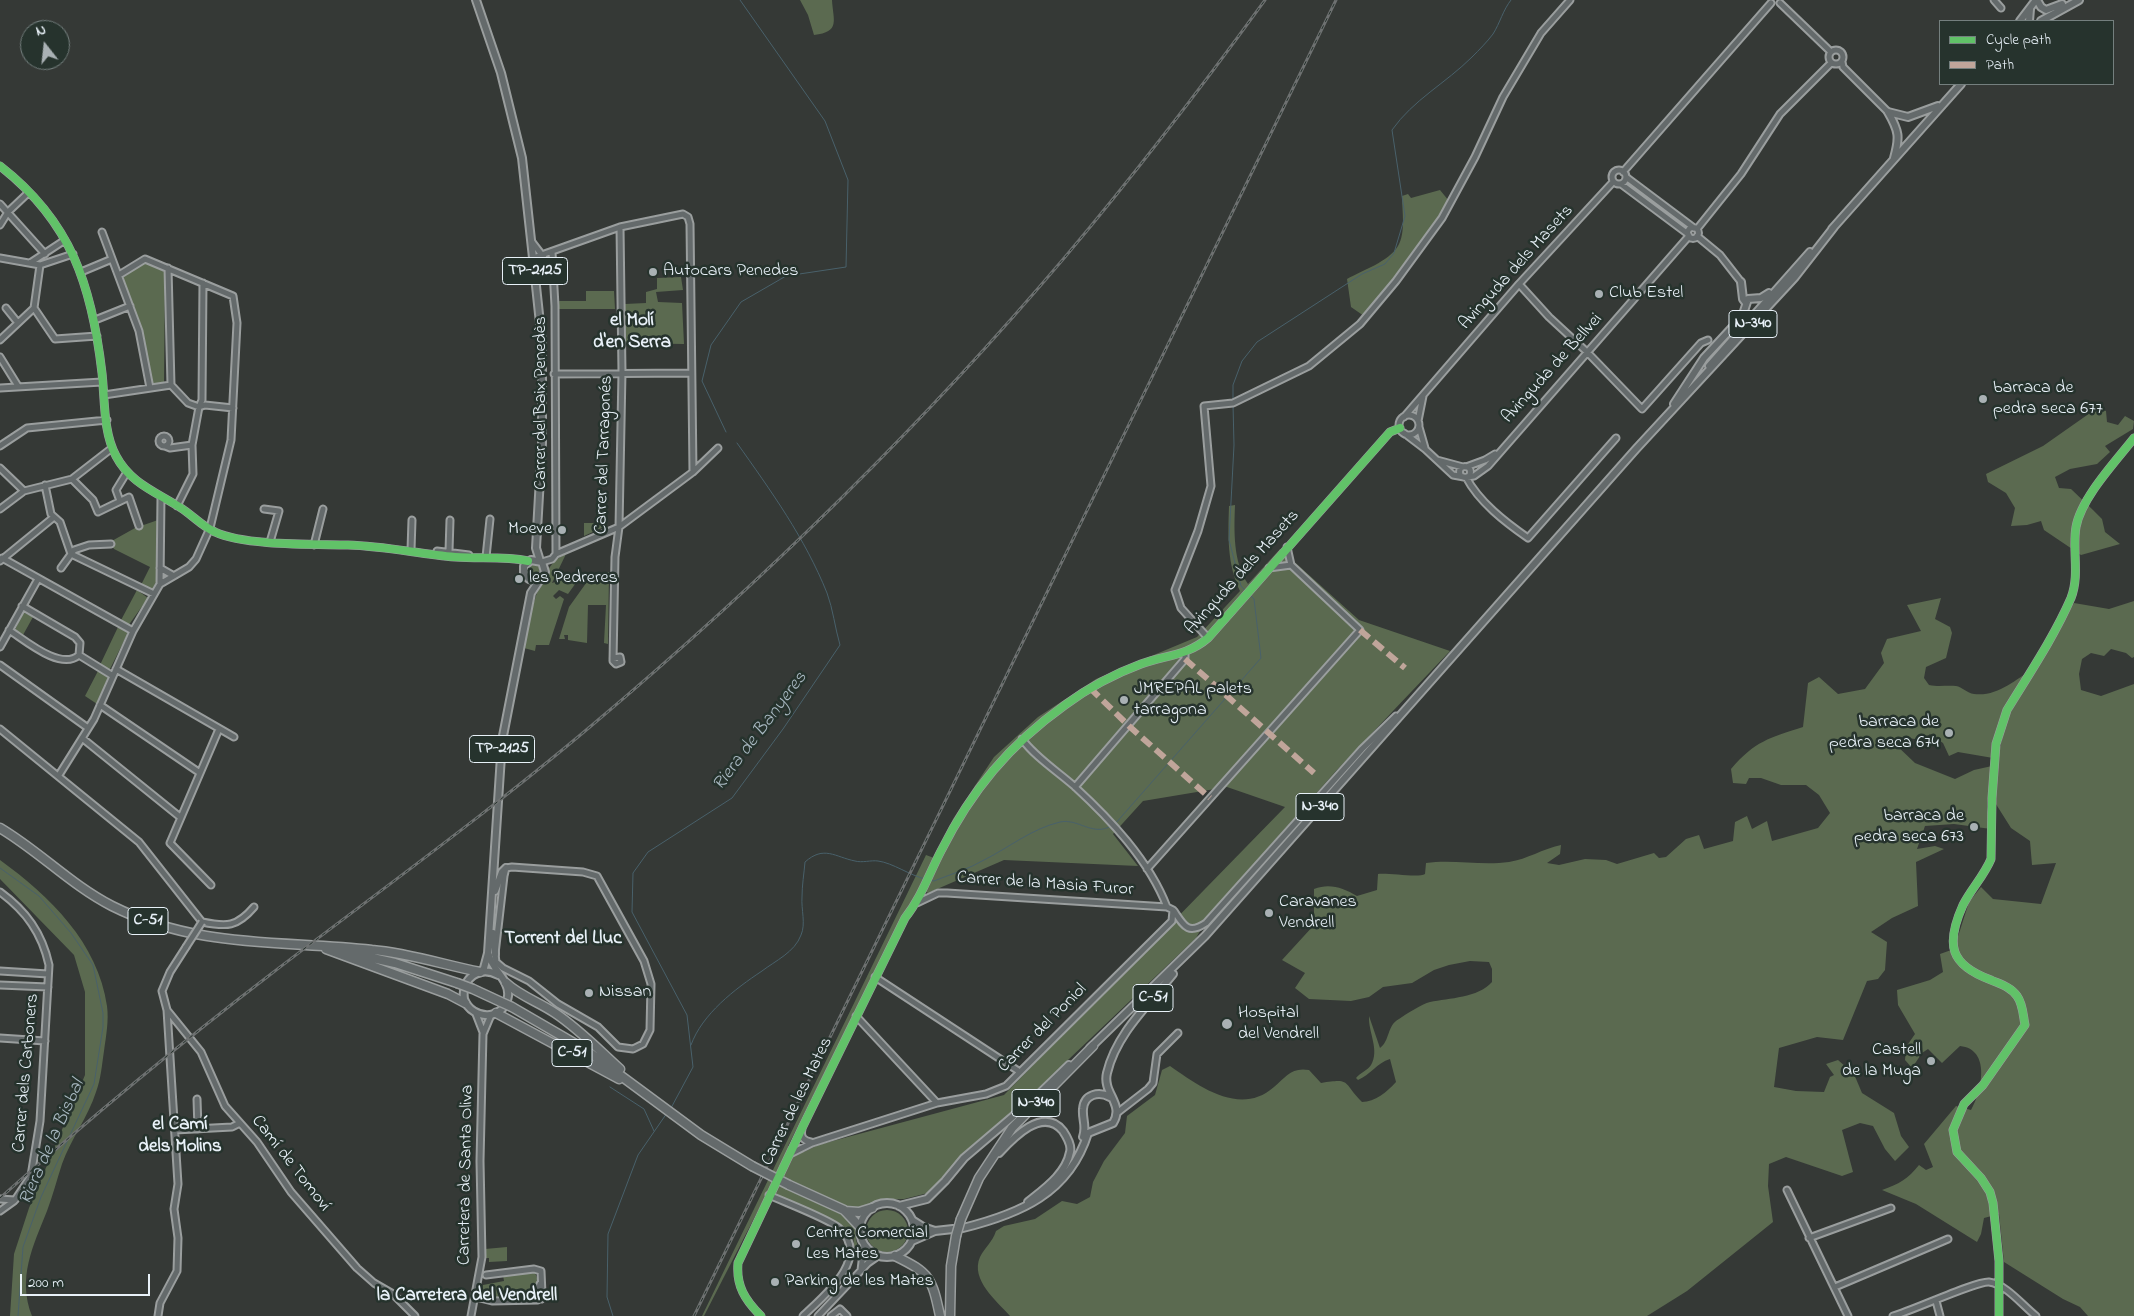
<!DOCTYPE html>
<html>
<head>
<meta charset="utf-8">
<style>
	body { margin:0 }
	#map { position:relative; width:2134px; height:1316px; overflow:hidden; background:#353936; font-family:"Indie Flower",sans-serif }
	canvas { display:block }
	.legend { position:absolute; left:1939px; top:20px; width:175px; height:65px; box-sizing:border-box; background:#26332d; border:1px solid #747f7e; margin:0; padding:6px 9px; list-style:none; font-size:15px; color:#e8f1f8 }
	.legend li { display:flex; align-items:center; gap:10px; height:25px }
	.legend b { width:25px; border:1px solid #747f7e }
	.north { position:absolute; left:20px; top:20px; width:50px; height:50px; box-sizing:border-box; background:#26332d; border:1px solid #747f7e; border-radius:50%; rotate:344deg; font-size:14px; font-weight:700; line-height:20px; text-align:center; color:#e8f1f8 }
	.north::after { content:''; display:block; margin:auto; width:18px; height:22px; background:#a9b1b4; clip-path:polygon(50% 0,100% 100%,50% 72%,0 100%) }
	.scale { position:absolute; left:20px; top:1274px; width:130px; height:22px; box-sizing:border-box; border:2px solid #e8f1f8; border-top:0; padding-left:6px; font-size:15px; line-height:18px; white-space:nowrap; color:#e8f1f8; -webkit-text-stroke:4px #26332d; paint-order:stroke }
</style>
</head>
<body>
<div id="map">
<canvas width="2134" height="1316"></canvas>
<ul class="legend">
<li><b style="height:6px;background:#61c268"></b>Cycle path</li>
<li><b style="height:6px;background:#c0a59a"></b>Path</li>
</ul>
<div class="north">N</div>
<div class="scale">200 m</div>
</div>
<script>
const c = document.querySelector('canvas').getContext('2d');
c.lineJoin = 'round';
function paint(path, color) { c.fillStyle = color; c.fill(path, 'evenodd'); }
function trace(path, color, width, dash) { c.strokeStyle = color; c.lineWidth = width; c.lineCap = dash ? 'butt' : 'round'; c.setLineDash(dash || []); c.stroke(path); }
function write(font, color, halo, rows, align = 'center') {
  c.font = font + ' "Indie Flower",sans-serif'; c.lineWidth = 5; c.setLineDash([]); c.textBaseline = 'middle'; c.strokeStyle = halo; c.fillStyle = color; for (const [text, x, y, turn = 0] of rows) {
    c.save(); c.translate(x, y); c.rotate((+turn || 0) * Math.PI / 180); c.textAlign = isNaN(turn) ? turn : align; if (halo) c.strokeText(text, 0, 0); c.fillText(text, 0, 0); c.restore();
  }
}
paint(new Path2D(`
	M800,0H832C833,20 841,32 814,35L808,15Z
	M1440,190L1449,201C1427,243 1395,280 1364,316L1351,307L1347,279C1363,270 1388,262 1398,246C1406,233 1402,210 1402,196L1408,194L1411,198Z
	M146,262L165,272L164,384H152L139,326L122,278Z
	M681,277L683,290L656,292L658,302L682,303L684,344L625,343V304L646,303V292L657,289V278Z
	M586,291H614L615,309H557V301H586Z
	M2100,409L2106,411L2107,422L2118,425L2125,416L2134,421L2133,429L2105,446L2110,452L2097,464L2070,469L2055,477L2059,488L2071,489L2093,510L2102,519L2105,532L2120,544L2081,555L2044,530L2041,521L2027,525L2011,526L2015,508L2006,493L1988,482L1986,474L2043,446L2090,413Z
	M1235,505C1234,531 1233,562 1248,584L1280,549L1359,620L1450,651L1335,772L1209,915L1196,938L1025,1101L970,1147L928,1193L904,1199L878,1200L869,1205L857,1216L856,1240L860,1253L854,1246L853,1232L768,1191L704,1316H702L926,855L934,858L953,819L994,757L1038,717L1096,679L1197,637L1240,591C1227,564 1228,535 1229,506ZM1227,787L1285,807L1004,1095L818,1145L804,1152L788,1146L901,919L920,888L928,893L1004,860L1138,866L1113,834L1143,801Z
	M158,520L157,580L152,590L141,585L150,567L114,549L110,542L135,528Z
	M584,523H606V526L584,536Z
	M566,554L552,583L583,573L568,594L559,590L553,596L556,599L560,596L564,599L549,645H536L535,651L524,648C529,621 538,564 566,554Z
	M528.5 570a5.5 5.5 0 1 1 11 0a5.5 5.5 0 1 1-11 0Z
	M609,572L608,644L604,643L606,605H588L587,643L568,640V635H564L565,639H559L569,607L589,579Z
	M137,590L148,598L128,626L120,622Z
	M1941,598L1935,619L1950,627L1952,633L1946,658L1926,667L1924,678L1929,685C1939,687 1947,685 1956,686C1962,687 1967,693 1974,694C1997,697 2015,680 2033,669L2003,718L1993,758L1958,752L1949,756L1943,743L1930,734L1923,740L1899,737L1894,743L1915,763L1955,779L1974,770L1992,766L1987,807L1991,829L1954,824L1925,826L1917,849L1935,846L1944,849L1916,862L1918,906L1892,918L1871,932L1887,942L1885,970L1878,979L1867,981L1843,1040L1817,1037L1779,1048L1774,1087L1796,1091L1824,1092L1830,1077L1834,1075L1826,1064L1838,1060L1854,1074L1862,1093L1894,1113L1901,1136L1909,1147L1895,1161L1885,1149L1873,1126L1860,1123L1842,1130L1853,1172L1842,1176L1786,1157L1769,1164L1768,1186L1773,1222L1687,1291L1647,1316H1010C997,1301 970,1280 980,1257C985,1247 992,1243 996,1231L1004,1226L1035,1219L1062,1201L1077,1204L1090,1197L1093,1182L1104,1161L1125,1133L1127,1116L1155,1095L1162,1070L1170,1066C1199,1086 1240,1117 1274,1087C1286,1077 1291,1067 1309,1070L1321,1083C1352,1078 1342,1082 1362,1102C1375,1102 1387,1092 1396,1082L1390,1059C1377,1063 1370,1075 1358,1080L1356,1078C1360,1073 1368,1070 1371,1065C1380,1050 1368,1032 1369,1016L1380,1048C1390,1041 1387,1025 1399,1019C1406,1014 1422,1004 1430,1002C1449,998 1478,998 1492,982V969L1489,962L1470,961L1449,965L1434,970L1412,983L1383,987L1369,997L1351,1001L1309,999L1295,988L1305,973L1282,960L1314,925V889C1330,883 1343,888 1357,896L1377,890L1378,874C1390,873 1419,878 1425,874L1426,863C1453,859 1481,866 1509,862C1528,859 1542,849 1561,845L1560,854L1547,863L1559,865L1585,859L1606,860L1617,864L1654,853L1659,858L1666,857L1686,839L1699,835L1704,849L1733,841L1735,822L1747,816L1752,829L1767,821L1772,841L1818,828L1830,813L1819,795L1806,785H1781L1761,778H1749L1746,784L1733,783L1731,769C1755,741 1769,738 1803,727L1808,683L1819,677L1838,694L1865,689L1884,663L1881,653L1887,639L1921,631L1907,605Z
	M2134,601V657L2132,658L2126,653L2111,649L2104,656L2091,653L2082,659L2079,674L2081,690L2101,696L2134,684V1316H2088L2080,1307L2063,1299L2004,1262L1999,1214L1984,1218L1981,1234L1977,1242L1916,1204L1882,1190C1899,1184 1908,1179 1919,1165L1926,1170L1933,1167L1924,1144L1956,1106L1971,1110C1982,1091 1991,1049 1960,1046L1942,1063L1928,1049L1922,1053L1912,1068L1905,1060L1906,1047L1915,1034L1898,1005L1897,990L1930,980L1943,972L1940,954L1954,949L1969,902L1981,887L1993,899L2041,904L2056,863L2032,865L2030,841L2011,828L1994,801L1998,755L2007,718L2047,652C2052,633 2061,618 2074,603L2109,609Z
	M23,612L33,617L23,635L15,630Z
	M118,627L127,632V635L109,671L100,665Z
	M98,671L108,677L97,704L85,696Z
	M0,860C50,896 98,943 107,1006C109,1020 106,1037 104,1051C102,1064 101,1079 96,1092C88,1117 71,1139 62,1164C57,1179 53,1195 47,1211C33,1246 17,1278 32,1316H10L14,1254L29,1208L85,1075V992L74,955L0,879Z
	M866 1231a21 21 0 1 1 42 0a21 21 0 1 1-42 0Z
	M507,1247V1261L489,1262V1258H485V1249Z
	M530,1271L535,1273C550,1302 495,1300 480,1295L483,1285L504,1281L503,1275Z`), '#5b6a50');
trace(new Path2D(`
	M1233,400V385L1242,361L1257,342L1362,274L1385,264L1394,253L1405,216L1392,130C1413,100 1446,83 1472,57C1479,50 1487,42 1493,34C1500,23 1503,10 1511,0
	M1233,404L1234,445L1229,540L1241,586L1246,591
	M726,432L702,381L711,345L741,302L786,276L846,267L848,180L825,121L740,0
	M1115,824L1261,658L1254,599L1249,594
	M0,868L39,896L71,933L93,965L103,1013V1027L94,1084L41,1197L23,1247L18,1316
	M929,880L934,881C951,874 969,869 984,860C1010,847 1031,829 1060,822C1078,818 1093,837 1111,826
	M691,1045C702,1014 735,989 762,971C775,961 795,952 801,935C806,924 801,909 802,897C802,885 804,874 805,862C824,845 835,857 855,861C862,863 871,860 878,861C893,863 909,875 925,879
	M610,1087L644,1109L654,1131
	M671,1108L693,1067L687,1015L632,912L633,873L648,852L732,798L783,729L840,645C835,628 833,609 827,593C805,538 771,491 737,443
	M613,1316L607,1297L608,1234L638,1155L667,1113`), '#49616b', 1);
const minor = new Path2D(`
	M1994,0L2001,8
	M1780,3L1831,52
	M1829 57a7 7 0 1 1 14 0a7 7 0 1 1-14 0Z
	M1842,62L1843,67L1888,112
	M0,166C72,222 92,287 102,373C105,400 103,432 116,456C130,483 156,492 181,508C192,515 203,527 215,532C245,546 314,544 348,545C385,546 419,554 455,557C479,559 504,556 528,561
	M1612 177a7 7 0 1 1 14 0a7 7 0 1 1-14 0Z
	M1623,172L1771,3
	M1626,177L1694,228
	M1621,184L1688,234
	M0,204L45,254
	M0,225L8,212L28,193
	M1687.5 233a5.5 5.5 0 1 1 11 0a5.5 5.5 0 1 1-11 0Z
	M1697,229L1741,174L1780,114L1831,63
	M102,232L139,331L150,388
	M1697,236L1720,255L1741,282
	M532,242L542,255
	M552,252L555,306L556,554
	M0,258L40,265L73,254
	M533,258L620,227L683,214L688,217L690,224L693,472
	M30,263L65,240
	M168,268L171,385
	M534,268L544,255
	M81,272L112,259
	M1519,284L1549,317L1587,352L1642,409L1701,343L1708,340
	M6,308L18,323
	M34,308L55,339L97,336
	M95,320L130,306
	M0,340L34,308L40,265
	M0,357L18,386
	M554,374L690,373
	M0,388L102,382
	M104,395L171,385L188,403L199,407L205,405L233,408
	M1399 425a10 10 0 1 1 20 0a10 10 0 1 1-20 0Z
	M1404,417L1519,284L1613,182
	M1418,421L1423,396
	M1419,427L1425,448
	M1404,433L1425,449L1453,475L1464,477
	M159 441a5 5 0 1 1 10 0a5 5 0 1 1-10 0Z
	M0,446L27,428L107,420
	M165,446L170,448L192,445
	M1437,460L1463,467
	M1459.5 472a5.5 5.5 0 1 1 11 0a5.5 5.5 0 1 1-11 0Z
	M1466,467L1485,460L1495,454
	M0,468L24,491
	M1466,477C1479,502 1505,522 1528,538L1616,438
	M1467,477L1474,476L1488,466L1689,236
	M72,479L93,500L98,512L129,497L139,526
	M45,485L51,514L60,522L71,554
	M120,501L116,490L127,472
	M177,506L193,474L192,445L199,407L202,400L203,283
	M0,509L24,491L72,479L112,448
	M264,509L279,511L270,542
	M314,545L323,509
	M411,550L412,520
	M437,551L469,555
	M449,551L450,520
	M71,554L154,594
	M486,557L490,519
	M2,558L133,631
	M0,561L54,517
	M542,562L552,559L556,554L619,527L693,472L718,448
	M61,568L74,550L89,545L111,544
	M160,568L174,576
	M1269,568L1291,565
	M160,584L161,497
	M22,606L75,637L80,643L79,655
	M9,630C26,641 61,671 79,655
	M1208,638L1181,608L1175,590L1198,531L1211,486L1204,406L1233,403L1309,366L1360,324L1396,281L1442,218L1475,157L1503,97L1541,33L1570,0
	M0,647L38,579
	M79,655L113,676
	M613,658L620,657L621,662L616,664L613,661L615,557L619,527L622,372L620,227
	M0,665L88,728
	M116,669L234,737
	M100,705L200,773
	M0,729L139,842L202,922C227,927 237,927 254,907
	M82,738L180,817
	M1022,739C1035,757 1057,771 1074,786C1110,819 1149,860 1167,907
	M59,775L94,719L133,631L160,584L189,567L196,559L210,528L231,440L237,323L233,296L145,259L119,275
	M1075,787L1185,659V652
	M512,867L583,872L597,876L644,961L651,984L650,1030L643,1044L633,1049L618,1047L598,1027L558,1004L529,981L503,968L496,962L495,954L504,876L506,868Z
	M1147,869L1360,630L1291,565L1287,547
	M211,885L170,843L219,729
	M0,892C26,911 42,933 49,965L40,1121L31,1176L15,1200L0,1199
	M917,903L938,893H947L1167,907L1173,910
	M1174,911C1184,926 1188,935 1206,923L1362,749L1396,716
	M0,971L48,974
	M875,977L1020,1072
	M0,985L48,987
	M167,1010L201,1052L225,1106L257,1142L291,1192L357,1268L374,1283L393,1294L415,1316
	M476,1014L483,1032
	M856,1016L937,1103
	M0,1038L45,1041
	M197,1099L198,1129
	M1117,1113L1148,1089L1153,1083L1157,1054L1178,1033
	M802,1129C800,1137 804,1141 811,1142
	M175,1130L232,1127L240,1123
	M790,1154L812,1143L937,1103L986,1094L1006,1086L1172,921L1173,910
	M1787,1190L1848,1316
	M769,1195C784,1202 829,1219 839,1228C872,1258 824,1296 803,1316
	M0,1211L14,1201
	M1809,1238L1891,1208
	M861,1270L864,1245
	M486,1275L534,1269L541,1271L542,1294
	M1835,1287L1948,1239
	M537,1294H542L541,1299H537L536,1297L540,1284
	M476,1297L492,1301L538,1300
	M1936,1301L1940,1316
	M158,1316L160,1303L177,1271L178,1238L174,1209L178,1184L167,1010L162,991L170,972L186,947
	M471,1316L482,1257L480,1161L483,1034L491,1015
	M761,1316C745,1300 736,1286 738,1263L803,1126L905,918C921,898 929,874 941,851C971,791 1009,745 1065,705C1088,688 1114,674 1141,664C1166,655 1187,656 1208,638L1390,432L1400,428
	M818,1316L868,1263L878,1256
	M831,1316L840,1309L847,1316
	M1893,1316C1912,1311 1976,1281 1989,1282C2006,1284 2023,1306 2036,1316
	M1999,1316V1261L1993,1203L1990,1192L1981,1178L1957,1152L1953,1130L1964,1104L1983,1085L2025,1025C2023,1015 2023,1004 2017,996C2011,987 2000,984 1991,980C1950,965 1945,945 1963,905C1971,889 1984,876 1991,859L1992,798L1996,744L2007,710C2029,674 2054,637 2071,598C2080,575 2072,550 2076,527C2081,498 2116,461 2134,438`);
const major = new Path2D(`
	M476,0L501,73L522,158L533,258L542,342V443L536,548L540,561
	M2037,0L2041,7L2046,10L2062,4
	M2020,21L2036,0
	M2029,21L2030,9
	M2041,21L2079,0
	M1888,112L1908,117L1938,106
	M1888,112C1899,131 1900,137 1894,158
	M1832,229L1961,84
	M1741,282L1743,299L1746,303
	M1709,366L1810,252
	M1674,404L1704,358L1742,317L1748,299L1761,298L1769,293
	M495,891L502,872L506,868
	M493,933L495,954
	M489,955C492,970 510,980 508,996C505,1021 472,1021 464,999C461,978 480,965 498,975
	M481,972L484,968L488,953L502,741L531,593L545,572L542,562L531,560L524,566V574L529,579L538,581
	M1090,1048L1205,936L1636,449L1795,277L1834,227
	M1083,1137C1087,1126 1082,1120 1083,1109C1084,1094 1099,1091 1110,1097
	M999,1153C1013,1138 1043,1106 1063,1131C1067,1137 1072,1145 1070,1152C1066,1174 1044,1189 1028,1202
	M860 1230a27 27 0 1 1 54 0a27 27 0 1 1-54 0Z
	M899,1206L927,1199L945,1181L964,1158L1038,1095L1069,1065
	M912,1220L923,1227L935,1231
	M963,1228C1019,1214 1069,1194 1088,1133L1113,1123C1125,1104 1102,1093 1107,1073C1116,1034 1149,1004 1173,974
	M912,1241L935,1231L953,1229`);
const highway = new Path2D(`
	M0,828C39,851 71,885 112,906C198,949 280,940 372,950C409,953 444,965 480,972
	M326,949L448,994L465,1003
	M341,951L395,963L457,983
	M506,983C520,996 539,1002 555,1013C579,1029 599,1050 620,1069
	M473,989L501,1002
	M512,1007L586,1050L701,1135L752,1166
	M496,1013L619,1079
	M789,1185L844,1210L860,1227
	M845,1211L859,1212L872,1208
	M961,1219L979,1178L1012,1128L1093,1046
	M895,1256C930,1273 932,1278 940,1316
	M950,1316L951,1266L956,1236`);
trace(minor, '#9a9e9e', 9);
trace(major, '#9a9e9e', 10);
trace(highway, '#9a9e9e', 11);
trace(minor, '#646a6b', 5);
trace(major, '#646a6b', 6);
trace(highway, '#646a6b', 8);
const rail = new Path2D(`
	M0,1198C88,1120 178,1045 271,974C378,892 488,813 591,726C761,583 921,427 1065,257C1135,174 1201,88 1265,0
	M694,1316L1336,0`);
trace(rail, '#6e7171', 3);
trace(rail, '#26332d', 1, [4]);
const minorBridge = new Path2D(`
	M186,947L202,922`);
const highwayBridge = new Path2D(`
	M457,983L473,989
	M501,1002L512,1007
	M752,1166L789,1185
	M956,1236L961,1219`);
trace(minorBridge, '#9a9e9e', 9, []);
trace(highwayBridge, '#9a9e9e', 11, []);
trace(minorBridge, '#646a6b', 5);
trace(highwayBridge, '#646a6b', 8);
trace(new Path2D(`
	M1360,630L1405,668
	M1185,659L1314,773
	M1090,688L1129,726L1210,798`), '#c0a59a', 6, [12, 6]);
trace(new Path2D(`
	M0,166C72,222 92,287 102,373C105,400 103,432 116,456C130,483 156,492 181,508C192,515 203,527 215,532C245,546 314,544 348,545C385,546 419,554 455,557C479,559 504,556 528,561
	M761,1316C745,1300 736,1286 738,1263L803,1126L905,918C921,898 929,874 941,851C971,791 1009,745 1065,705C1088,688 1114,674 1141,664C1166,655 1187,656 1208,638L1390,432L1400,428
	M1999,1316V1261L1993,1203L1990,1192L1981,1178L1957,1152L1953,1130L1964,1104L1983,1085L2025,1025C2023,1015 2023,1004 2017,996C2011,987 2000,984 1991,980C1950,965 1945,945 1963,905C1971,889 1984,876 1991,859L1992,798L1996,744L2007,710C2029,674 2054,637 2071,598C2080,575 2072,550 2076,527C2081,498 2116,461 2134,438`), '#61c268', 8);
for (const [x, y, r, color] of [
	[653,272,5,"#a9b1b4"],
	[1599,294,5,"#a9b1b4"],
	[1983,399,5,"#a9b1b4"],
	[562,530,5,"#a9b1b4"],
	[519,579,5,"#a9b1b4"],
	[1124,700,5,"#a9b1b4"],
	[1949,733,5,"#a9b1b4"],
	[1974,827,5,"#a9b1b4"],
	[1269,913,5,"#a9b1b4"],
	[589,993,5,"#a9b1b4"],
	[1227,1024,6,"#a9b1b4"],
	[1931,1061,5,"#a9b1b4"],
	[796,1244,5,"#a9b1b4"],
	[775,1282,5,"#a9b1b4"]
]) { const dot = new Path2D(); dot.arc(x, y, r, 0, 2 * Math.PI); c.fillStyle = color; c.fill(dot); trace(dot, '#26332d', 2); }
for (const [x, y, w] of [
	[535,271,65],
	[1753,324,48],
	[502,749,65],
	[1320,807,48],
	[148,921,40],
	[1153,998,40],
	[572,1053,40],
	[1036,1103,48]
]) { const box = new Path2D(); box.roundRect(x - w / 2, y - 13.5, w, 27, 4); c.fillStyle = '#26332d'; c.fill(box); trace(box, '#e8f1f8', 1); }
write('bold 16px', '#e8f1f8', null, [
	["TP-2125",535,271],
	["N-340",1753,324],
	["TP-2125",502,749],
	["N-340",1320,807],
	["C-51",148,921],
	["C-51",1153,998],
	["C-51",572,1053],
	["N-340",1036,1103]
]);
write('18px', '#e8f1f8', '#26332d', [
	["Avinguda dels Masets",1517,268,-48],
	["Avinguda de Bellvei",1553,369,-48],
	["Carrer del Baix Penedès",542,403,-90],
	["Carrer del Tarragonés",605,455,-88],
	["Avinguda dels Masets",1243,573,-48],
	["Carrer de la Masia Furor",1045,885,4],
	["Carrer del Poniol",1043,1029,-45],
	["Carrer dels Carboners",27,1073,-85],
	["Carrer de les Mates",798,1102,-64],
	["Camí de Tomoví",290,1164,52],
	["Carretera de Santa Oliva",467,1175,-89]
]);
write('18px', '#e8f1f8', '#26332d', [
	["Autocars Penedes",663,272],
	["Club Estel",1609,294],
	["barraca de",1993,389],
	["pedra seca 677",1993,410],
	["Moeve",552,530,"right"],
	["les Pedreres",529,579],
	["JMREPAL palets",1134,690],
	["tarragona",1134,711],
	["barraca de",1939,723,"right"],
	["pedra seca 674",1939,744,"right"],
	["barraca de",1964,817,"right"],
	["pedra seca 673",1964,838,"right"],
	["Caravanes",1279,903],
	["Vendrell",1279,924],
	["Nissan",599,993],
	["Hospital",1238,1014],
	["del Vendrell",1238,1035],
	["Castell",1921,1051,"right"],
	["de la Muga",1921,1072,"right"],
	["Centre Comercial",806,1234],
	["Les Mates",806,1255],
	["Parking de les Mates",785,1282]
], 'left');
write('bold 19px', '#e8f1f8', '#26332d', [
	["el Molí",632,322],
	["d'en Serra",632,344],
	["Torrent del Lluc",563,940],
	["el Camí",180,1126],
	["dels Molins",180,1148],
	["la Carretera del Vendrell",467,1297]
]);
write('italic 19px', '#a9b9c2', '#26332d', [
	["Riera de Banyeres",761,732,-53],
	["Riera de la Bisbal",53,1143,-66]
]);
</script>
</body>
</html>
